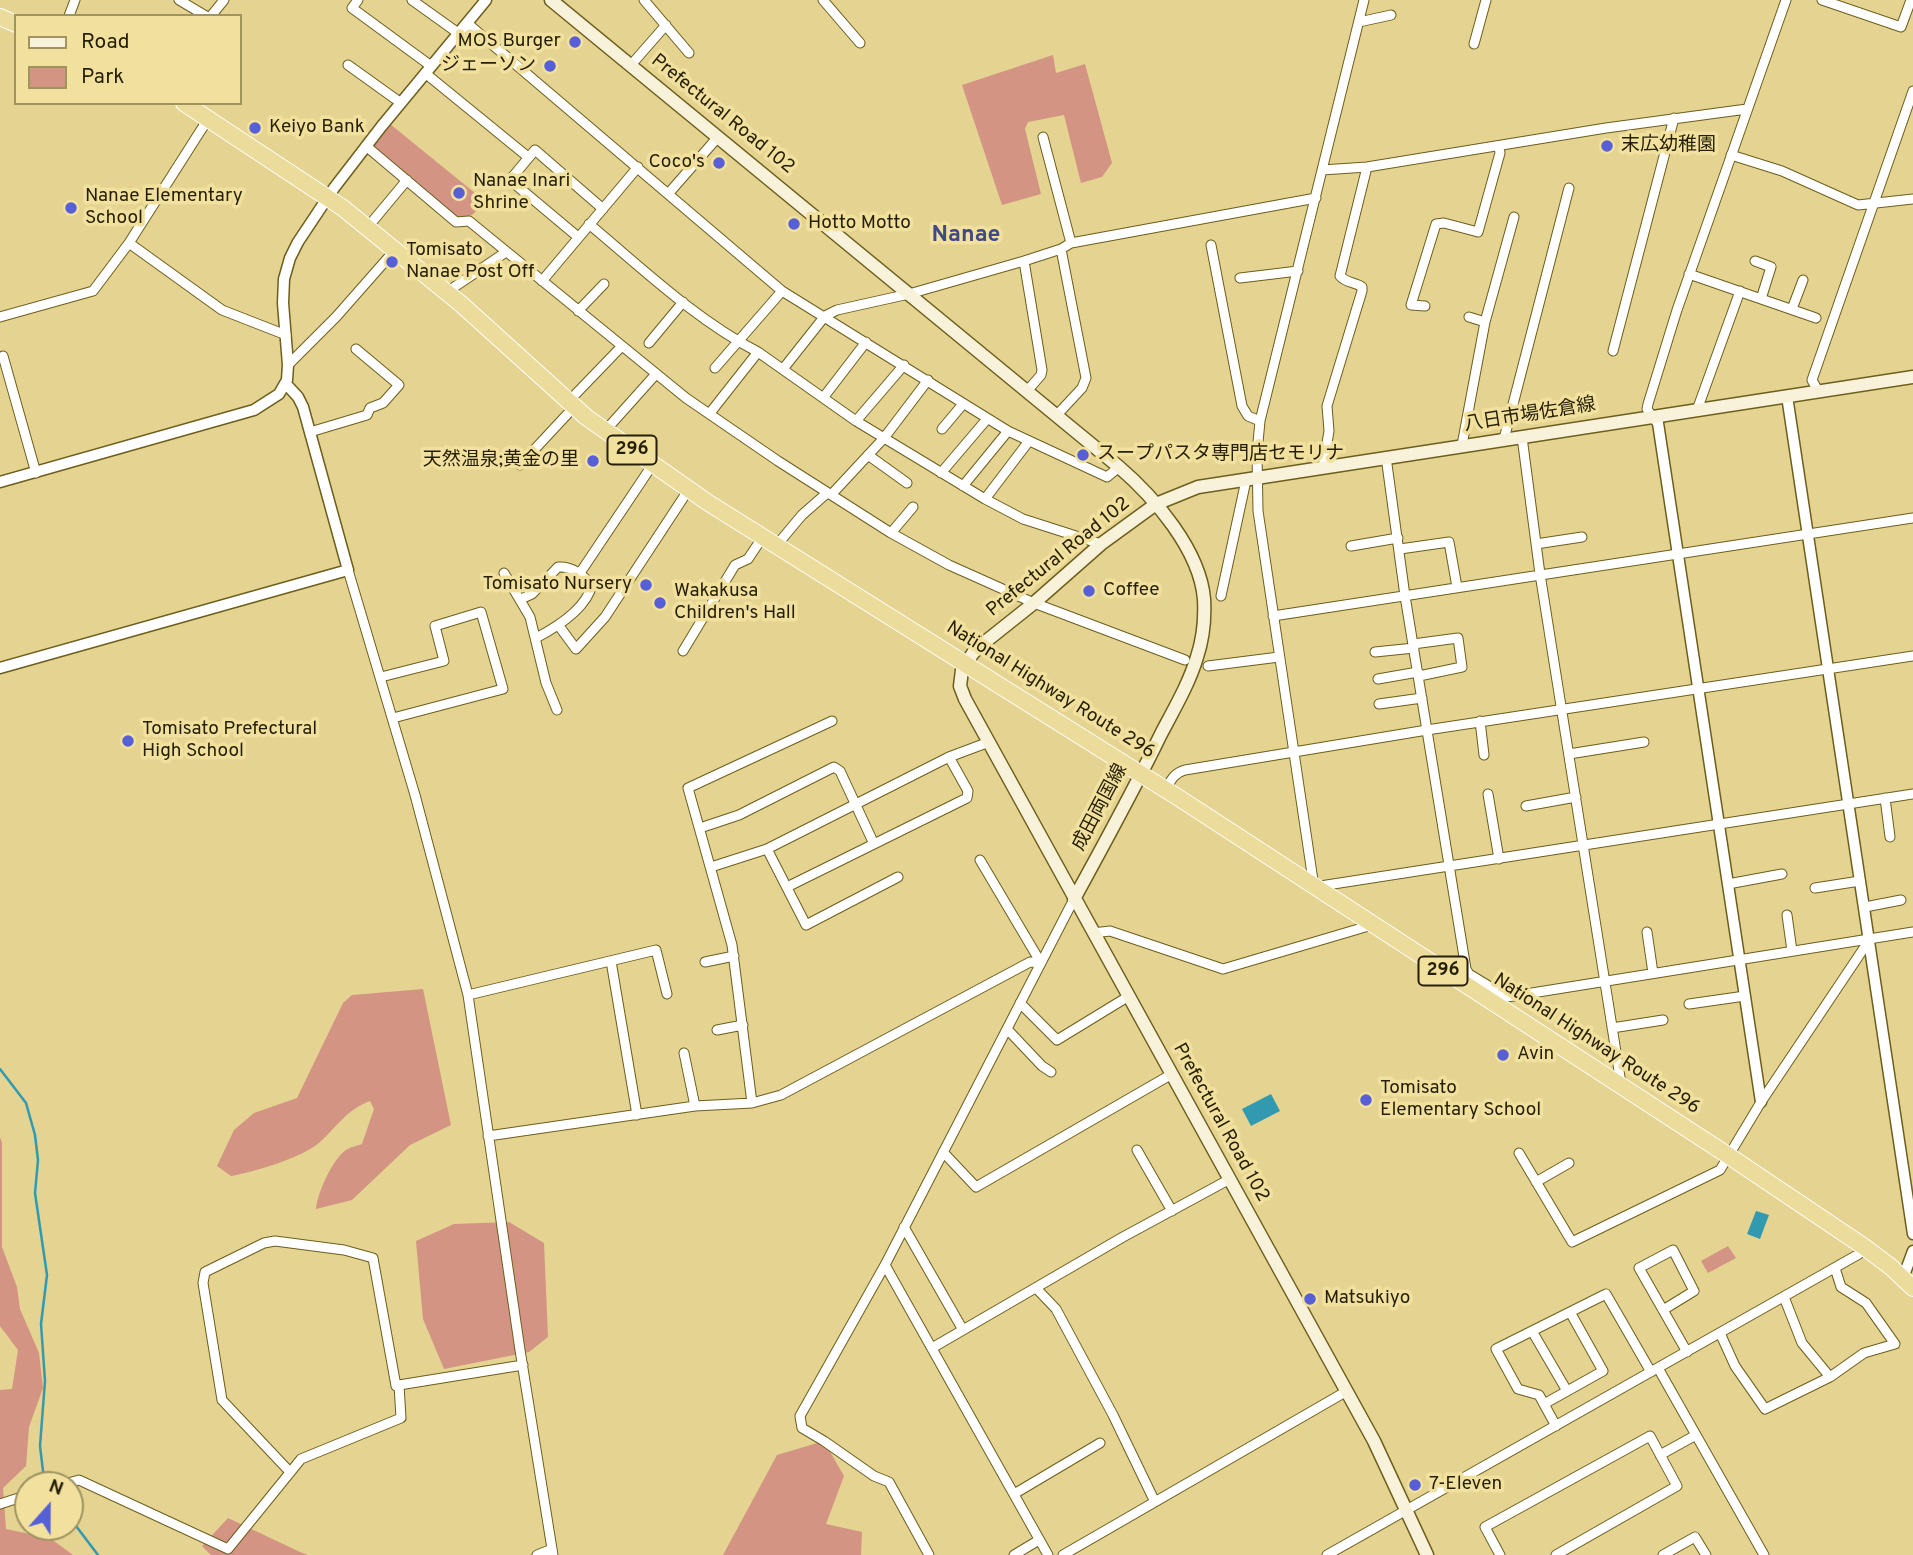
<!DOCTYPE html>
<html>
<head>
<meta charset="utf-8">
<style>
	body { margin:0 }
	#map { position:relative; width:1913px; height:1555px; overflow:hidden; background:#e4d391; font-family:Overpass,sans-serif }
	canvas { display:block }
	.legend { position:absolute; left:14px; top:14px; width:228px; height:91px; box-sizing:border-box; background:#f1e09e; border:2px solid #9f9360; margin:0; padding:9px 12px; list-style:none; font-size:21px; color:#251f04 }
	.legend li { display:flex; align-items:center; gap:14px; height:35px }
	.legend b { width:35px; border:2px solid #9f9360 }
	.north { position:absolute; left:14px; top:1471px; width:70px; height:70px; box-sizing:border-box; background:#f1e09e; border:2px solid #9f9360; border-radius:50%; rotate:21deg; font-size:19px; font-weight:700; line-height:28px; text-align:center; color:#251f04 }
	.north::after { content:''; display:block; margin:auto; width:24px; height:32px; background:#565fd6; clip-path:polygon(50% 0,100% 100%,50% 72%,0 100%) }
</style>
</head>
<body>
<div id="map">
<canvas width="1913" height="1555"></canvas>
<ul class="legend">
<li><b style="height:9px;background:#f8f2da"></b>Road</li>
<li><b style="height:19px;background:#d39484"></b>Park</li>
</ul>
<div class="north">N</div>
</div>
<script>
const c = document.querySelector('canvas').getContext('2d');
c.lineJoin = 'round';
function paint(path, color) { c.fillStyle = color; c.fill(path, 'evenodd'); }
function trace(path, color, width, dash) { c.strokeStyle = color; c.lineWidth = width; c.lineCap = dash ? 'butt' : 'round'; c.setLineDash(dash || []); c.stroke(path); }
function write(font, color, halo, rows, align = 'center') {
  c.font = font + ' Overpass,"Noto Sans JP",sans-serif'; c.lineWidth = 7; c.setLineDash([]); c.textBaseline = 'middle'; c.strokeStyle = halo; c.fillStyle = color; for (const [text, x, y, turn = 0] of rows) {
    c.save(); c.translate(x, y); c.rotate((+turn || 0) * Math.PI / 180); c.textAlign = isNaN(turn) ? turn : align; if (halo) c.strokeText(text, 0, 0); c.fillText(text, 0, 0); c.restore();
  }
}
paint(new Path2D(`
	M1053,55L1056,73L1085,64L1112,163L1102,177L1081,183L1064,115L1028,122L1025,129L1041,194L1002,205L962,85Z
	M390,124L486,202L472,215L458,219L377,151L374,145Z
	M423,989L451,1125L410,1145L352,1200L316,1209C317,1194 333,1158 346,1150C350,1147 357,1146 362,1144L374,1109L370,1101C346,1110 338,1126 319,1143C301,1158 254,1172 231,1176L217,1166L234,1130L254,1113L297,1098L343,1003L352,995Z
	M0,1137L2,1143V1247L17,1287L20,1309L39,1353L43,1388L29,1427L26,1466L3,1488L6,1529L50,1538L73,1555H0V1390L12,1389L18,1350L0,1326Z
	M509,1222L544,1243L548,1337L529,1352L444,1369L423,1319L416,1241L454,1224Z
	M1728,1246L1736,1258L1708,1273L1701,1261Z
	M824,1441L844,1476L826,1524L862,1532L861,1555H723L777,1455Z
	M228,1518L300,1552L308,1555H211L202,1546Z`), '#d39484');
paint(new Path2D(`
	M1271,1094L1280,1111L1251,1126L1242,1109Z
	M1756,1211L1769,1215L1760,1239L1747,1234Z`), '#319ab0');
trace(new Path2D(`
	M0,1069L26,1103L35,1135L38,1160L35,1193L47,1275L41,1324L45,1381L40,1446L43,1471L49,1485
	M70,1518L98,1555`), '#319ab0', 2.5);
const minor = new Path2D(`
	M179,0L206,16
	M358,0L352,8L431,66
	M412,0L458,33
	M644,0L689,53
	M823,0L860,43
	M1364,0L1260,421L1257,453L1258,511L1314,887L1913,794
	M1822,0L1901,27L1911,0
	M69,16L75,0
	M211,16L224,0
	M1359,22L1391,15
	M467,23L782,291L1008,431L1107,477L1119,467
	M1474,44L1486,0
	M348,65L401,103
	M631,65L666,25
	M425,73L528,157
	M1043,137L1071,243
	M366,146L456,222L469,221L686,398L778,461L891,533L949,565L1034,603L1185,660
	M1731,155L1782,171L1858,205L1913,199
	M1322,170L1367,167L1606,128L1747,109
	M668,194L718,137
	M589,224C643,269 696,320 758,352L856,421L985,499L1023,519L1101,544
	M367,228L407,180
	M578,237L510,180L535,150L603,209
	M129,243L208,119
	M1211,245L1242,406L1248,416L1260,421
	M1024,261L1042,370L1041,375L1027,391
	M1755,261L1771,267L1761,299
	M1689,274L1816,318
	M1240,278L1298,271
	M542,281L638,167
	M447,292L506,252
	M1425,306L1411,305L1436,224L1444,223L1478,232L1500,153L1499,147
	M1792,309L1803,280
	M578,311L604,284
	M0,317L93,291L129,243L222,310L286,335
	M1469,317L1485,322
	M649,343L683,302
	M1613,351L1674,118
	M3,356L36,473
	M288,365L336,317L395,250
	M715,368L782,291
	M783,369L825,316L837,310L909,294L1024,261L1061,249L1071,243L1316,198
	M1818,391L1812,380L1913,91
	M823,398L866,342
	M568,402L621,347
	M1697,410L1740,291
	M710,413L758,352
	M1056,416L1082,388L1086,378L1061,249
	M1652,416L1647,409L1648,404L1677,310L1786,0
	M856,421L904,365
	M942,429L963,404
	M605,431L656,374
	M310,432L367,415L370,408L383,403L399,385L356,349
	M1522,437L1540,574L1620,1077L1619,1085
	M1504,439L1569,188
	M1462,445L1485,322L1514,217
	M868,455L907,483
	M1386,457L1405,596L1466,969L1469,974L1507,997L1913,932
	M520,465L574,407
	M1323,467L1329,431L1327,406L1362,291V287C1355,282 1346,283 1340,276L1367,167
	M941,473L987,419
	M963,486L1008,431
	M831,495L884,438L928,380
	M985,499L1029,441
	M891,533L913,507
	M1536,544L1582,537
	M776,546L802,515L827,493
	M1351,546L1398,538
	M1400,549L1449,542L1457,587
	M348,570L415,795L468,995L520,1350L553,1555
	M504,573L530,617L546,683L557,710
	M580,573L653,464
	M1221,596L1245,485
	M521,599L532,594L558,567C573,566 582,575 592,585C586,609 557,627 536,638
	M1273,616L1913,518
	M559,626L576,649L605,617L689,489
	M1413,644L1458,638L1462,667L1419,676
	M683,651L735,565L748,559L762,538
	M1375,652L1414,648
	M1208,666L1279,657
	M381,677L444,661L435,626L481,612L503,689L393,718
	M1378,679L1418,672
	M1379,704L1422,698
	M1480,721L1484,755
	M1569,754L1644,742
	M1166,789C1171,780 1174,773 1185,770L1427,730L1913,656
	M1488,794L1499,859
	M1885,798L1890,837
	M1526,806L1576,797
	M700,828L739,815L834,767L840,771L874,844
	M767,849L806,925L898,877
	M980,860L1041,963
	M711,867L767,849L949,757L989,742
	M1728,884L1782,874
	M787,887L967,798L968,791L949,757
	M1815,888L1860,881
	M1865,907L1901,900
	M1787,915L1792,951
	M1647,932L1653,973
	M1093,933L1110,931L1223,969L1372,925
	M611,961L637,1115
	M705,962L734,956
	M468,995L656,950L667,994
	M1020,1003L1057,1040L1129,996
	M1689,1004L1745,996
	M1612,1028L1663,1020
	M1007,1029L1042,1066L1051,1072
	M717,1030L743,1025
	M684,1053L695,1106
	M752,1103L732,945L688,788L832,721
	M488,1136L695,1106L752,1103L781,1095L1030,962L1041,963
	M1137,1150L1172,1211
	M943,1152L976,1187L1172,1074
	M1519,1153L1572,1242L1720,1170L1761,1102L1870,939
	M1536,1182L1569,1163
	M904,1227L963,1330
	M885,1265L1048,1555
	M1036,1288L1056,1309L1113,1415L1155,1502
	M1784,1297L1802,1343L1830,1377
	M1663,1310L1694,1291L1673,1250L1639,1268L1687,1352
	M1532,1331L1567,1391
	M1720,1333L1735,1366L1765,1409L1830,1377L1864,1353L1895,1344L1866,1303L1841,1287L1835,1268
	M932,1348L1123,1237L1230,1179
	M1658,1368L1764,1555
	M399,1385L523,1365
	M1544,1404L1603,1371L1570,1312
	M1556,1426L1539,1395L1518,1389L1496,1349L1606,1294L1651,1372
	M1660,1455L1696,1435
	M61,1485L79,1480L228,1549L301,1459L401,1418L399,1385L396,1386L373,1258L344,1250L275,1241L264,1243L205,1272L203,1283L222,1400L289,1471
	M1014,1494L1100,1443
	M0,1504L28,1495
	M537,1555L552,1549
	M929,1555L889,1482L874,1476L824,1441L802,1428L800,1416L885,1265L1074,899
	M1014,1555L1039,1540
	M1063,1555L1347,1391
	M1327,1555L1859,1254L1863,1246
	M1500,1555L1485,1527L1650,1436L1677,1486L1556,1555
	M1663,1555L1695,1537L1706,1555`);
const tertiary = new Path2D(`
	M1787,396L1913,1234
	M1652,416L1658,423L1761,1102
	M0,482L254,410L279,394L287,380L288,365L283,303L284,279L290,258L298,242L334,188L381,127L486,0
	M0,668L348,570L303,407L298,397L286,384
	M1903,1278L1913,1251`);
const secondary = new Path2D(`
	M551,0L1119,467C1154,497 1200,550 1204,599C1205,617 1203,639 1197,657C1189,684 1174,709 1161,734C1134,790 1104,844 1074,899
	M1427,1555L1374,1441L965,699L960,686L962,670L973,653L985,642L1034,603L1101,544L1156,504L1198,487L1913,377`);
const trunk = new Path2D(`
	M0,17L16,24
	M184,103L343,208L461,304L586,417L707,502L1179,798L1729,1156L1863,1246L1891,1267L1913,1288`);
trace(minor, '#6d5e1b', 11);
trace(tertiary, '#6d5e1b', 13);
trace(secondary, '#6d5e1b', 15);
trace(trunk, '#fff', 18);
trace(minor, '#fff', 9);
trace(tertiary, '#fff', 10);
trace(secondary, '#f8f2da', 12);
trace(trunk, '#ecdc9c', 16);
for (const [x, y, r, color] of [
	[575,42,7,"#565fd6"],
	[550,66,7,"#565fd6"],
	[255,128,7,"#565fd6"],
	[1607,146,7,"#565fd6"],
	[719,163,7,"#565fd6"],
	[459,193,7,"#565fd6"],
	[71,208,7,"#565fd6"],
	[794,224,7,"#565fd6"],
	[392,262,7,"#565fd6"],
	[1083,455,7,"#565fd6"],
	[593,461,7,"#565fd6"],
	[646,585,7,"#565fd6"],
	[1089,591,7,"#565fd6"],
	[660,603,7,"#565fd6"],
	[128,741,7,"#565fd6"],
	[1503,1055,7,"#565fd6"],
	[1366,1100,7,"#565fd6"],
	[1310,1299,7,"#565fd6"],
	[1415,1485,7,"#565fd6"]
]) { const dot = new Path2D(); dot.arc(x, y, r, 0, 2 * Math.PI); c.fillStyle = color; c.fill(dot); trace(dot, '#f1e09e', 2.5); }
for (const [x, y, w] of [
	[632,450,49],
	[1443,971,49]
]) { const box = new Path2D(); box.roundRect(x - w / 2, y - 14.5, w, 29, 5); c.fillStyle = '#f1e09e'; c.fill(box); trace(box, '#251f04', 2); }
write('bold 18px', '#251f04', null, [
	["296",632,450],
	["296",1443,971]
]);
write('19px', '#251f04', '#f1e09e', [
	["MOS Burger",561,42,"right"],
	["ジェーソン",536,66,"right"],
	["Keiyo Bank",269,128],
	["末広幼稚園",1621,146],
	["Coco's",705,163,"right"],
	["Nanae Inari",473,182],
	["Shrine",473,204],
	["Nanae Elementary",85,197],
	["School",85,219],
	["Hotto Motto",808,224],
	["Tomisato",406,251],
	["Nanae Post Off",406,273],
	["スープパスタ専門店セモリナ",1097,455],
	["天然温泉;黄金の里",579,461,"right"],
	["Tomisato Nursery",632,585,"right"],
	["Coffee",1103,591],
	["Wakakusa",674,592],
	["Children's Hall",674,614],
	["Tomisato Prefectural",142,730],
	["High School",142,752],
	["Avin",1517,1055],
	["Tomisato",1380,1089],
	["Elementary School",1380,1111],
	["Matsukiyo",1324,1299],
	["7-Eleven",1429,1485]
], 'left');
write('19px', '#251f04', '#f1e09e', [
	["Prefectural Road 102",722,115,39],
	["八日市場佐倉線",1530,416,-9],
	["Prefectural Road 102",1059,558,-39],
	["National Highway Route 296",1050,691,32],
	["成田両国線",1101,808,-62],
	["National Highway Route 296",1596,1045,33],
	["Prefectural Road 102",1220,1123,61]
]);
write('bold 23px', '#414985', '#f1e09e', [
	["Nanae",966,236]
]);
</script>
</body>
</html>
